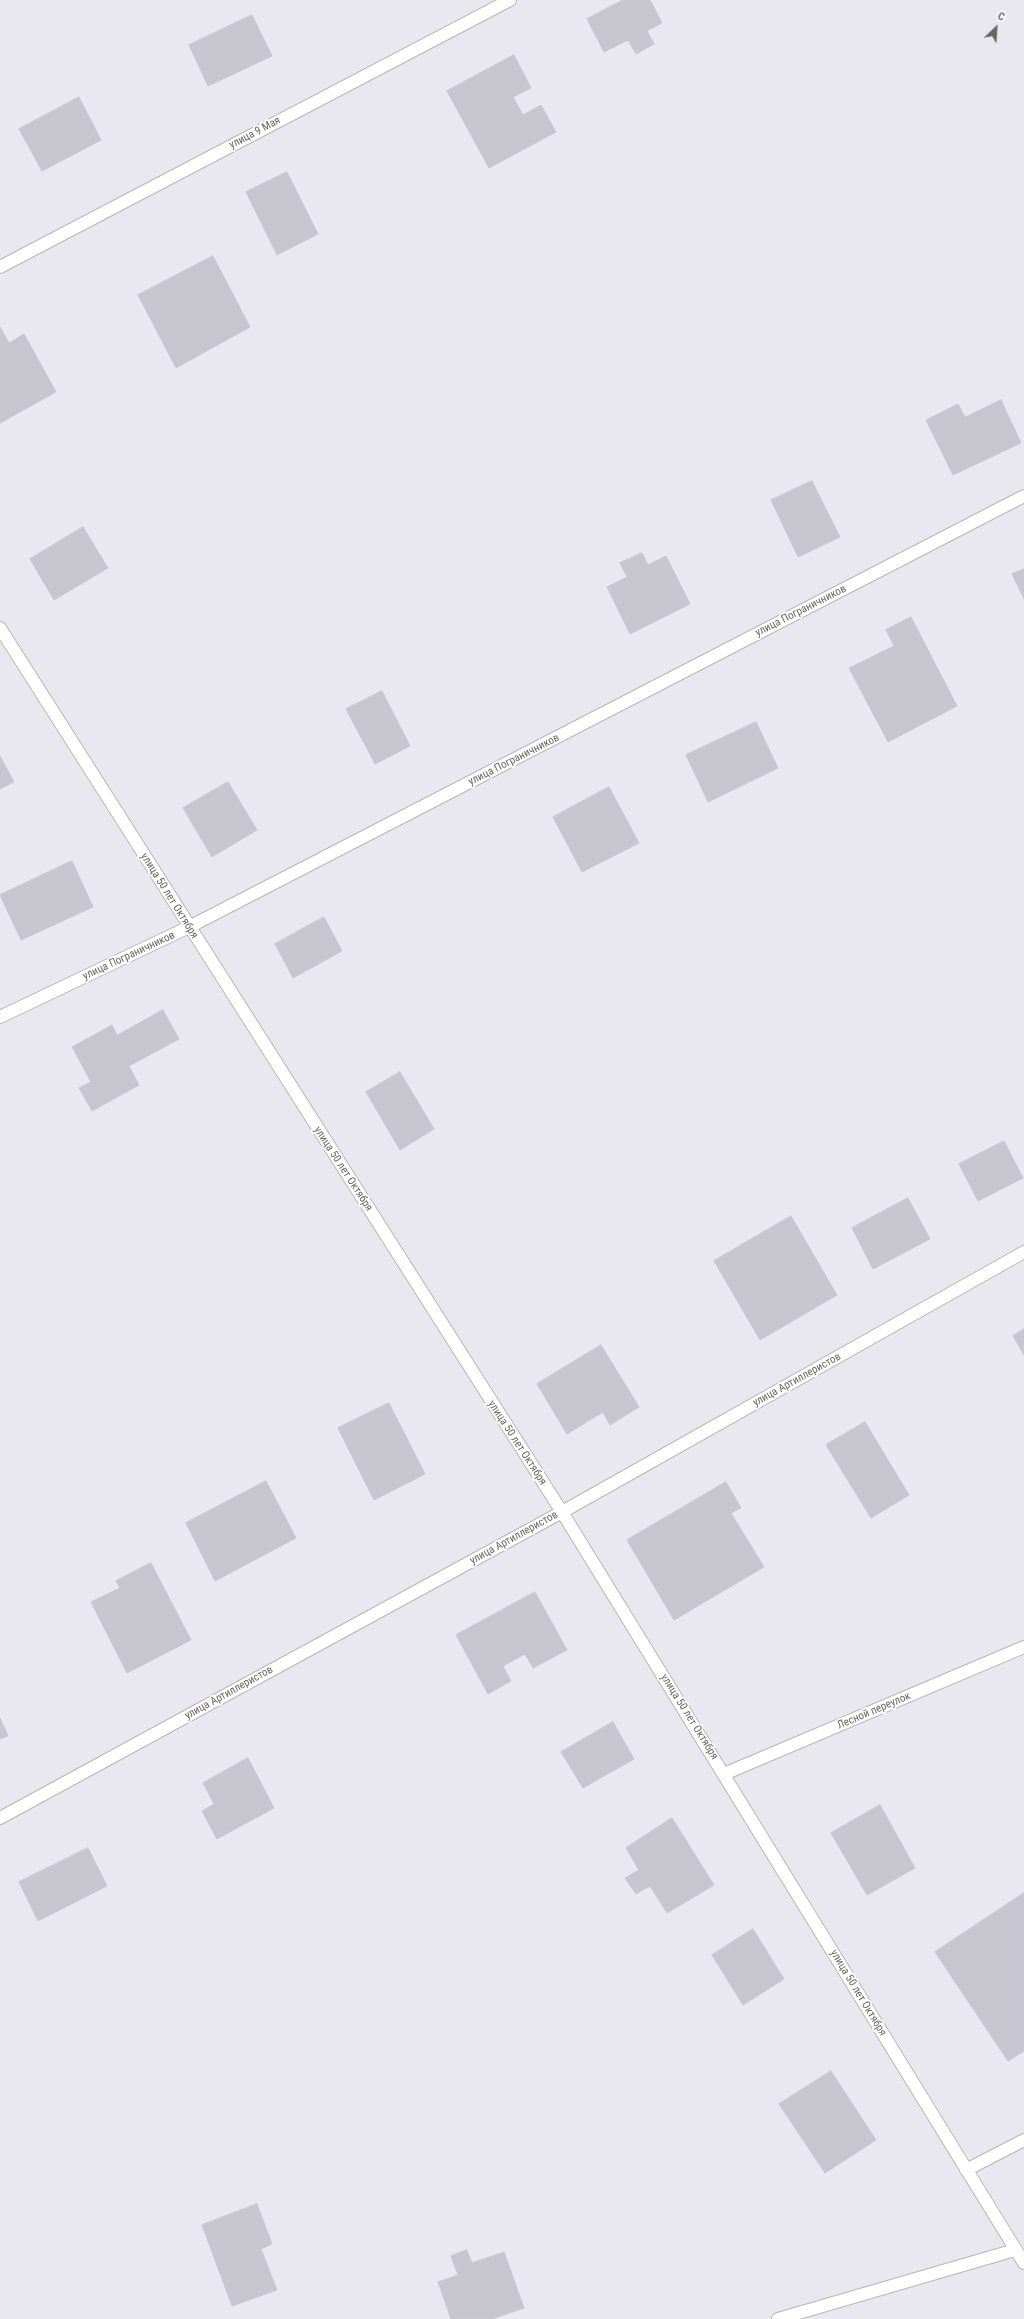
<!DOCTYPE html>
<html>
<head>
<meta charset="utf-8">
<style>
	body { margin:0 }
	#map { position:relative; width:1024px; height:2319px; overflow:hidden; background:#e9e8f1; font-family:"Roboto Condensed",sans-serif }
	canvas { display:block }
	.north { position:absolute; left:976px; top:8px; width:40px; height:40px; -webkit-text-stroke:3px #fff; paint-order:stroke; rotate:25deg; font-size:11px; font-weight:700; line-height:16px; text-align:center; color:#68675f }
	.north::after { content:''; display:block; margin:auto; width:14px; height:18px; background:#68675f; clip-path:polygon(50% 0,100% 100%,50% 72%,0 100%) }
</style>
</head>
<body>
<div id="map">
<canvas width="1024" height="2319"></canvas>
<div class="north">С</div>
</div>
<script>
const c = document.querySelector('canvas').getContext('2d');
c.lineJoin = 'round';
function paint(path, color) { c.fillStyle = color; c.fill(path, 'evenodd'); }
function trace(path, color, width, dash) { c.strokeStyle = color; c.lineWidth = width; c.lineCap = dash ? 'butt' : 'round'; c.setLineDash(dash || []); c.stroke(path); }
function write(font, color, halo, rows, align = 'center') {
  c.font = font + ' "Roboto Condensed",sans-serif'; c.lineWidth = 3.5; c.setLineDash([]); c.textBaseline = 'middle'; c.strokeStyle = halo; c.fillStyle = color; for (const [text, x, y, turn = 0] of rows) {
    c.save(); c.translate(x, y); c.rotate((+turn || 0) * Math.PI / 180); c.textAlign = isNaN(turn) ? turn : align; if (halo) c.strokeText(text, 0, 0); c.fillText(text, 0, 0); c.restore();
  }
}
const building = new Path2D(`
	M623,0H650L662,23L647,31L654,44L636,54L628,40L604,52L587,19Z
	M252,15L272,56L208,86L189,45Z
	M514,55L531,88L513,97L523,115L541,105L556,132L489,168L447,91Z
	M79,97L101,140L42,171L19,129Z
	M287,172L318,234L277,255L246,192Z
	M213,256L250,327L176,368L138,295Z
	M0,327L9,343L24,334L56,392L0,423Z
	M1001,400L1021,443L953,475L926,420L958,404L965,417Z
	M812,481L840,537L798,557L771,500Z
	M83,527L108,568L54,600L30,559Z
	M642,553L648,565L666,556L690,604L630,634L607,587L627,577L620,563Z
	M1024,569V599L1012,574Z
	M911,617L957,706L888,742L849,668L894,646L886,630Z
	M382,691L410,746L375,764L346,709Z
	M756,722L778,768L708,802L686,755Z
	M0,756L14,782L0,789Z
	M228,782L257,830L212,857L183,808Z
	M609,787L639,843L582,872L553,817Z
	M72,861L93,907L21,940L0,895Z
	M324,917L342,951L293,978L275,944Z
	M163,1010L179,1039L129,1066L139,1085L92,1111L79,1088L91,1082L72,1047L112,1025L117,1035Z
	M400,1072L434,1129L400,1150L366,1092Z
	M1004,1141L1023,1178L978,1201L959,1164Z
	M908,1198L930,1239L873,1269L852,1228Z
	M791,1216L837,1295L760,1340L714,1261Z
	M1024,1329V1355L1013,1336Z
	M601,1345L639,1407L610,1425L603,1412L567,1434L537,1384Z
	M389,1403L425,1474L374,1500L338,1428Z
	M865,1422L909,1495L871,1518L826,1445Z
	M266,1481L296,1538L215,1581L186,1523Z
	M726,1482L741,1508L731,1513L764,1567L674,1620L627,1540Z
	M151,1563L191,1640L127,1673L91,1602L120,1588L116,1581Z
	M535,1592L567,1650L533,1668L525,1654L503,1666L511,1681L488,1694L456,1635Z
	M0,1718L8,1736L0,1739Z
	M613,1722L634,1759L583,1788L561,1752Z
	M248,1758L274,1808L217,1839L202,1811L214,1804L203,1783Z
	M880,1805L915,1868L867,1895L831,1833Z
	M672,1818L714,1885L667,1913L650,1886L636,1894L625,1878L639,1870L626,1848Z
	M88,1848L107,1886L38,1921L19,1882Z
	M1024,1893V2051L1008,2061L935,1952Z
	M753,1929L784,1979L743,2005L712,1955Z
	M831,2071L876,2140L825,2173L779,2104Z
	M257,2204L272,2244L261,2249L277,2290L232,2306L202,2225Z
	M467,2250L472,2263L504,2252L524,2308L492,2319H451L438,2282L458,2275L451,2256Z`);
paint(building, '#c7c6ce');
trace(building, '#c7c6d6', 1);
const minor = new Path2D(`
	M0,267L510,0
	M0,628L562,1512L1024,2263
	M0,1017L189,927L1024,496
	M724,1774L1024,1647
	M0,1818L562,1512L1024,1252
	M966,2170L1024,2140
	M778,2319L1015,2250`);
trace(minor, '#b7b7b0', 14);
trace(minor, '#fff', 12);
write('11px', '#68675f', '#fff', [
	["улица 9 Мая",255,133,-28],
	["улица Пограничников",801,611,-27],
	["улица Пограничников",514,760,-27],
	["улица 50 лет Октября",169,896,58],
	["улица Пограничников",129,956,-25],
	["улица 50 лет Октября",343,1169,57],
	["улица Артиллеристов",797,1380,-29],
	["улица 50 лет Октября",517,1443,57],
	["улица Артиллеристов",514,1538,-29],
	["улица Артиллеристов",229,1693,-29],
	["Лесной переулок",874,1711,-23],
	["улица 50 лет Октября",689,1717,58],
	["улица 50 лет Октября",858,1993,59]
]);
</script>
</body>
</html>
